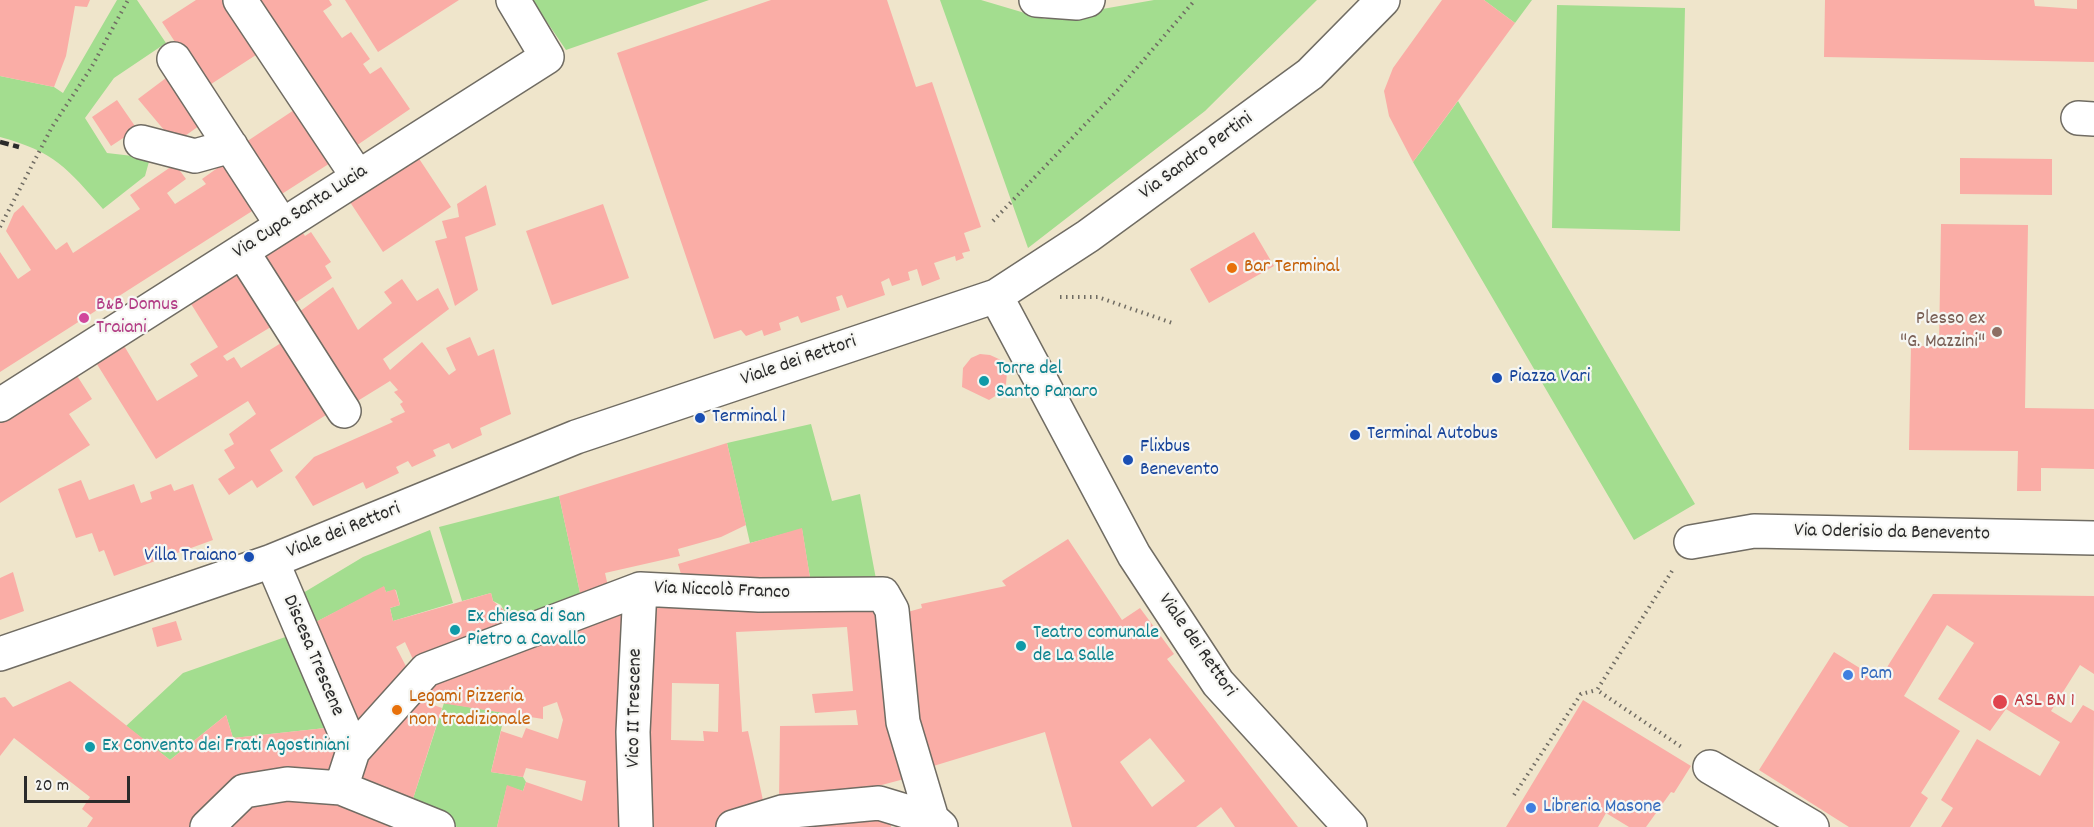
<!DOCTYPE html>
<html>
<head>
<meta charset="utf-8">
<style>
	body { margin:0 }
	#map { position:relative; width:2094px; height:827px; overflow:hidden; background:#efe5cb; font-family:Dekko,sans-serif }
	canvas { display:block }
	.scale { position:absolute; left:24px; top:776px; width:106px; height:27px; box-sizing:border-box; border:3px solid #2b2b2b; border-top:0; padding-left:8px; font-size:18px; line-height:21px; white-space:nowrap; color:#2b2b2b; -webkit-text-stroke:4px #f6f6f2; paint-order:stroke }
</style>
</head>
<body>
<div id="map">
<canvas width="2094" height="827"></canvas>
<div class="scale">20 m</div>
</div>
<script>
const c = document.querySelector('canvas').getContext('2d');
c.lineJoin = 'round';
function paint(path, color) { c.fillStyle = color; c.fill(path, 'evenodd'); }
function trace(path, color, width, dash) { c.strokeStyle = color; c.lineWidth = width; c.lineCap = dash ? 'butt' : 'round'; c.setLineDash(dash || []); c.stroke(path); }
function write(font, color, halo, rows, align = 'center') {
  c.font = font + ' Dekko,sans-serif'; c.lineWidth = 4.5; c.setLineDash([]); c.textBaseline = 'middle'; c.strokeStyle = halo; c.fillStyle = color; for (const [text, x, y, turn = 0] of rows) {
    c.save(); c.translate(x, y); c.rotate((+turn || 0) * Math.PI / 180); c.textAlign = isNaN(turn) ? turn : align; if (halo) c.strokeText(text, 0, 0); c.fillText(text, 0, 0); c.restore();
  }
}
paint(new Path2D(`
	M117,0H137L166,43L114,78L85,118L107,153L150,158L145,176L103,209C67,168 55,152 0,137V76L54,87L63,93Z
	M532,0H709L566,50Z
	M940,0H981L1045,19L1154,0H1317L1205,111L1028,248Z
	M1484,0H1532L1515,23Z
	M1557,5L1685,8L1680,231L1552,228Z
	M1458,101L1695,504L1634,540L1413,162Z
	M811,424L832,501L860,494L876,579L811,584L802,529L750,543L727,443Z
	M559,496L582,602L500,626L505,613L501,605L493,601L491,593L462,601L439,527Z
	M430,530L453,603L393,621L390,608L400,605L396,590L386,592L384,587L312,624L298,596L363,557Z
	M291,635L335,727L233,738L226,715L170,760L126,726L183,673Z
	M444,703L505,713L491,772L523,777L526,782L523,791L507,786L497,827H457L410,808Z`), '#a3dd8f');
paint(new Path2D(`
	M0,0H90L87,7L75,6L66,56L54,87L0,76Z
	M196,0H225L259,53L205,88L162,22Z
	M252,0H329L332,5L323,11L342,38L351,32L370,59L363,64L370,74L381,67L410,109L350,150Z
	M345,0H459L378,52Z
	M771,0H887L916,87L932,82L981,227L964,233L970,251L962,253L964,258L956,261L955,256L934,263L940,279L922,286L917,269L908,272L910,280L892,286L889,278L881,282L885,295L847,308L842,295L836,297L840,310L801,323L798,316L779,323L781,330L764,336L762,330L746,336L741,330L714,339L617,53Z
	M1442,0H1484L1515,23L1413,162L1389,116L1384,91L1393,68Z
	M1825,0H2034L2035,6L2077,9V0H2094V62L1824,57Z
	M174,72L206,121L175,143L138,99Z
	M117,100L137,129L111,146L92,117Z
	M303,104L338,158L274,199L240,146Z
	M414,151L451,207L383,252L346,196Z
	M1960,158L2052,159V195L1960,194Z
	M230,159L260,206L0,372V252L18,279L31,270L6,231L14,213L23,205L56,250L67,242L73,253L140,209L130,195L175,164L186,179L167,193L175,204L206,184L202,179Z
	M486,185L496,225L465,237L478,290L455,306L435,241L447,238L442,221L459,217L457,204Z
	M603,204L629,278L552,305L526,231Z
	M1941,224L2028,225L2025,408L2094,409V469L2041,468V491H2017L2018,451L1909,450L1911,346H1939Z
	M299,227L305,236L311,232L331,262L325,266L332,278L289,307L255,257Z
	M1254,232L1274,266L1209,303L1190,269Z
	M244,265L279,322L223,356L227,361L234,357L241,368L281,343L326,415L270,450L283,471L257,488L252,480L229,495L218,479L235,468L224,450L234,444L229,434L256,414L248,401L156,459L95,361L123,344L157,401L198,376L190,364L218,347L188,299Z
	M402,279L417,301L438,288L449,309L383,359L390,370L422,342L449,375L456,370L446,348L470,337L478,356L494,349L511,414L480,428L482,435L452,449L449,443L433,450L436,456L412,467L408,461L396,467L399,473L366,489L363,482L313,506L295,477L314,457L393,422L390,419L405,412L400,404L403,402L394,392L398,390L390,381L351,405L295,315L333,287L358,330L392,303L384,292Z
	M980,354L990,355L1001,360L1007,373L1006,384L1000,393L989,400L962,387L963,368L971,358Z
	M74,371L92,399L69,414L90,445L0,503V419Z
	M727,443L746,525L721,537L678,549L680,556L605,573L609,591L582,602L559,496Z
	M81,480L89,500L134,484L141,503L152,499L150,492L171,484L174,491L193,484L213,540L114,576L104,550L99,552L92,533L76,538L58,489Z
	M802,528L811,584L685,588L678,564Z
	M1068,539L1122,620L1140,608L1174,654L1167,659L1298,827H1235L1221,807L1196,827H1072L1045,732L917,771L904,613L922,608L921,604L1006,586L1002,581ZM1150,738L1185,781L1152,807L1120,762Z
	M13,572L24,611L0,620V578Z
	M384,586L386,592L395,589L400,605L390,608L393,621L491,593L493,601L504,610L505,618L500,626L416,666L405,642L396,647L412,678L360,726L312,624Z
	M649,592L884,601L908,778L829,799L779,801L780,726L858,725L856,710L815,713L812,694L853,691L847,627L736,632L742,732L748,731L764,805L722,827H644ZM672,683L719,684L718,732L703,731L704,741L671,740Z
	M1933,594L2094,596V674L2080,665L2051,711L2071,723L2083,705L2094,711L2093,827H1941L1953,808L1941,800L1977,739L2040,776L2060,742L2006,709L1990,731L1938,699L1974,643L1947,625L1904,696L1960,731L1921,793L1928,798L1910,827H1849L1759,770L1834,652L1879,680Z
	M633,595L629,827H497L507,785L523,791L526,782L582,801L586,781L526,768L523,777L491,772L501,731L522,738L526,728L558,739L563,720L557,702L543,707V719L428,701L425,674Z
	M176,621L182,640L157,647L152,628Z
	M70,681L170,760L226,715L233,738L335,727L340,772L196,827H87L93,818L82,809L90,797L14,738L0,756V698L5,697L13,707Z
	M408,696L442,708L410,808L354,783L371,741Z
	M1583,700L1691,766L1674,793L1671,792L1646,827H1629L1606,813L1598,827H1506Z
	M289,795L321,798L414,827H220L233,809Z
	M891,818V827H747Z`), '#faada6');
const minor = new Path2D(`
	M240,0L358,177
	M1036,0L1077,3L1088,0
	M174,59L282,225
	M2078,118L2094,119
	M141,142L195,156L231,146
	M242,251L344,411
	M996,296L1134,555L1218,683L1350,827
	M0,405L547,57L513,0
	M1691,542L1754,531L2094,538
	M272,561L353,751
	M0,654L272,561L576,437L996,296L1088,236L1310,74L1383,0
	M1710,767L1812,827
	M341,788L438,827
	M207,827L244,791L287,784L341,788L353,751L426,670L640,589L759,595L883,594L892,610L903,722L932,819
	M636,827L633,732L640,589
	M733,827L782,812L879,803L932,819L941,827`);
trace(minor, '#706c63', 36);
trace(new Path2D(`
	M993,221L1117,91L1195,0
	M0,227L52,127L91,68L128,0
	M1060,297H1098L1172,323
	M1672,571L1597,690L1683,748
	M1514,795L1581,694L1597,690`), '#706c63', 4, [1.5, 4.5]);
trace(minor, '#fff', 33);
trace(new Path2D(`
	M0,142L19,147`), '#2b2b2b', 4.5, [9, 4.5]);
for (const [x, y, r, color] of [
	[1232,268,6,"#e8710a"],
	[84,318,6,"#d1479c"],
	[1997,332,6,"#8d6e63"],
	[1497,378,6,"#1a4fb4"],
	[984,381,6,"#0f9aa8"],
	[700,418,6,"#1a4fb4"],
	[1355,435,6,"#1a4fb4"],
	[1128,460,6,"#1a4fb4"],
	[249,557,6,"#1a4fb4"],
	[455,630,6,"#0f9aa8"],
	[1021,646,6,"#0f9aa8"],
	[1848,675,6,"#3f7fe0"],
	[2000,702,8,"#e0444e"],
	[397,710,6,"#e8710a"],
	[90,747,6,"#0f9aa8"],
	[1531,808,6,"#3f7fe0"]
]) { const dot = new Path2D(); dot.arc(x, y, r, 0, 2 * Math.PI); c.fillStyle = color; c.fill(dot); trace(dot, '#f6f6f2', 2); }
write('20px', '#2b2b2b', '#f6f6f2', [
	["Via Sandro Pertini",1197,157,-36],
	["Via Cupa Santa Lucia",301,213,-33],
	["Viale dei Rettori",799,362,-19],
	["Viale dei Rettori",344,532,-22],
	["Via Oderisio da Benevento",1892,534,1],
	["Via Niccolò Franco",722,592,2],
	["Viale dei Rettori",1196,646,55],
	["Discesa Trescene",312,656,67],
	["Vico II Trescene",636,708,-89]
]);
write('20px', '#c56008', '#f6f6f2', [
	["Bar Terminal",1244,268],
	["Legami Pizzeria",409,698],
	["non tradizionale",409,721]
], 'left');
write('20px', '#b23c85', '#f6f6f2', [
	["B&B Domus",96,306],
	["Traiani",96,329]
], 'left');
write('20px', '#785e54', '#f6f6f2', [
	["Plesso ex",1985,320],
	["\"G. Mazzini\"",1985,343]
], 'right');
write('20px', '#0d838f', '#f6f6f2', [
	["Torre del",996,370],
	["Santo Panaro",996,393],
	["Ex chiesa di San",467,618],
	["Pietro a Cavallo",467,641],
	["Teatro comunale",1033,634],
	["de La Salle",1033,657],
	["Ex Convento dei Frati Agostiniani",102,747]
], 'left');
write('20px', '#164399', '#f6f6f2', [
	["Piazza Vari",1509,378],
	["Terminal 1",712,418],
	["Terminal Autobus",1367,435],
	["Flixbus",1140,448],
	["Benevento",1140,471],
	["Villa Traiano",237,557,"right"]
], 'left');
write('20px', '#366cbe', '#f6f6f2', [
	["Pam",1860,675],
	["Libreria Masone",1543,808]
], 'left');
write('20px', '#be3a42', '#f6f6f2', [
	["ASL BN 1",2014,702]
], 'left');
</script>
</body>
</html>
